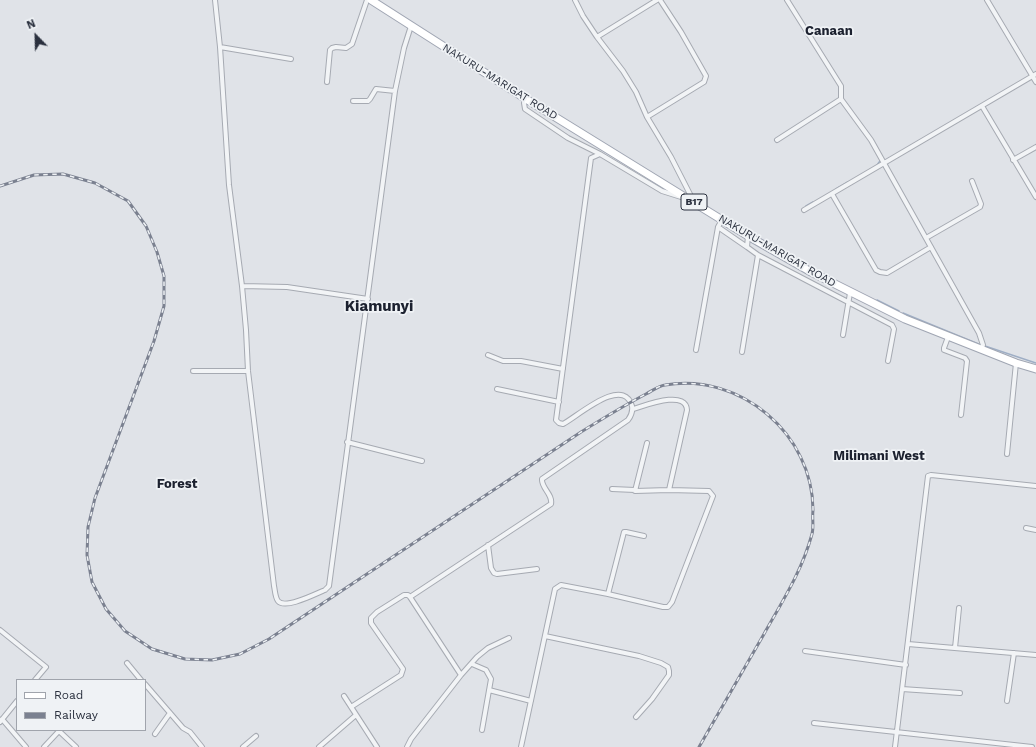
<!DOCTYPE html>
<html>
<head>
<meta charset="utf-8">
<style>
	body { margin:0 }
	#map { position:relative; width:1036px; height:747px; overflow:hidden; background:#e0e3e8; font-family:"Work Sans",sans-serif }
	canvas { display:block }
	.legend { position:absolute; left:16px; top:679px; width:130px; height:52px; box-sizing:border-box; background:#eff2f5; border:1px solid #a0a4ac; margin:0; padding:5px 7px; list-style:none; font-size:12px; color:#2a303e }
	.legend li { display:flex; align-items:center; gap:8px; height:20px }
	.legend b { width:20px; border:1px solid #a0a4ac }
	.north { position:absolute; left:16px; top:16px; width:40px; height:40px; -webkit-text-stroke:3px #eff2f5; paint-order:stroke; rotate:337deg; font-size:11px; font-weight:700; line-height:16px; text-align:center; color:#2a303e }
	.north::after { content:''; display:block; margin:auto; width:14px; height:18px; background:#2a303e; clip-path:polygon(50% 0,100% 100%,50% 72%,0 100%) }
</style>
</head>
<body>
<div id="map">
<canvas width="1036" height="747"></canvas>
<ul class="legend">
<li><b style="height:5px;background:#fff"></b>Road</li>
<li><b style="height:5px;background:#7b8190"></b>Railway</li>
</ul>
<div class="north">N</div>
</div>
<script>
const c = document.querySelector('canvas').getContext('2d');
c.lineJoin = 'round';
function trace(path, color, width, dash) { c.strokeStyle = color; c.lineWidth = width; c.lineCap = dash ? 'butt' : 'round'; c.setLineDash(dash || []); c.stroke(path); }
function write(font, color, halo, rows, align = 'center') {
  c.font = font + ' "Work Sans",sans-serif'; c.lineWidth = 3.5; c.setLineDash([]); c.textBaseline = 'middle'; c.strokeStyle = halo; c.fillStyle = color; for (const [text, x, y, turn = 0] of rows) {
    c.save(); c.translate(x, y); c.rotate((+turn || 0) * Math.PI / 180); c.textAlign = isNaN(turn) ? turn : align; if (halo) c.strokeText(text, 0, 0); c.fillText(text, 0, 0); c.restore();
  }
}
trace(new Path2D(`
	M877,165L880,161
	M836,189L848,182
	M806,206L813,202
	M877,300L899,311
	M903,313L981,345
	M985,346L1036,363`), '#9eaec5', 1.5);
const street = new Path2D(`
	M215,0L220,47L229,185L242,286L246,330L248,371L274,586C275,590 275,597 278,601C285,610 317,593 325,590L329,586L395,91L404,48L411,26
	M575,0L583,16L597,37L623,71L636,92L647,117L671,157L693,200
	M787,0L841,86V99L871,140L979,333L983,345L981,350
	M987,0L1036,82
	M597,37L657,0
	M220,47L291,59
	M327,82L330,50L332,48L336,47L346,48L352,44L367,0
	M526,99L524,103L525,109L568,138L600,154L662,191L681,197
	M353,101H368L370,99L376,89L395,91
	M982,106L1036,197
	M647,117L704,82L706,76L681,32L660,0
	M777,140L841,99
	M1013,160L1036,147
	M832,194L876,270L880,272L887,273L931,247
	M804,210L1036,74
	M718,227L747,247
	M748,236L747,247L758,255L892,325L894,329L888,361
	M926,238L980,207L981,204L972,181
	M242,286L287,287L368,299
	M843,335L850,293
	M948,337L944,348V350L965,358L967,361L961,415
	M696,350L718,227L722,220
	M742,352L758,255
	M488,355L503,361H521L563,369
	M193,371H248
	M497,389L559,402
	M633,409C644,406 686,389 687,410L669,490
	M347,442L422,461
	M1007,454L1016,363
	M612,489L635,490
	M1026,528L1036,530
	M488,545L491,568L494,573L497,574L537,569
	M608,594L624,532H626L644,536
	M0,630L46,667L35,680
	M545,636L639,656L661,663L668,667L669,671V675L652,699L636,717
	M908,644L1036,655
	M955,648L959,608
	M805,651L906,665
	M127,663L141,680
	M472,664L486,670L491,679L482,730
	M461,675L410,597L551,504C553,494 541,488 542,479L628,420C631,416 633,412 632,406C623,375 577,417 563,424L559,423L556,420L591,158L600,154
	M145,684L183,728L190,732L202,747
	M902,689L960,693
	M489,690L531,701
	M344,696L377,747
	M1007,701L1014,653
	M351,707L401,675L403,669L371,623V618L377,612L404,595H408L410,597
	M2,719L26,747
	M0,722L17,701
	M814,723L1032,747
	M155,734L170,713
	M44,747L59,731L76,747
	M243,747L256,736
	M319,747L356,715
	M407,747L411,739L461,675L477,657L488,648L509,638
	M521,747L555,589L561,585L608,594L663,607H668L672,602L713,496L709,491L669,490L635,491L647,443
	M895,747L928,476L931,475L1036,486`);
const primary = new Path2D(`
	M371,0L526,99L748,236L811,272L905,319L1016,363L1036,369`);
trace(street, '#a6aab2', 6);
trace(primary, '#a0a6b3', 9);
trace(street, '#f2f4f6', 4);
trace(primary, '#fff', 7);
const rail = new Path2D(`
	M0,186L34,175L63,174L95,183L128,201L146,226L157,252L164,276V306L154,341L95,498L88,527L87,555L92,582L106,609L125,631L152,649L185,659L212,660L240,654L269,639L581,432C602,419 623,406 646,394C652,391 658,386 665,385C740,372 813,434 813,510C812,518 814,527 812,534C802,571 782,602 764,634C742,672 721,709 699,747`);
trace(rail, '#7b8190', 3);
trace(rail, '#eff2f5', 1.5, [4.5]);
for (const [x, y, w] of [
	[694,202,26]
]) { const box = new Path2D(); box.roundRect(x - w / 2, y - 8, w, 16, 3); c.fillStyle = '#eff2f5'; c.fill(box); trace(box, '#2a303e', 1); }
write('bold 10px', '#2a303e', null, [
	["B17",694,202]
]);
write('11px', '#2a303e', '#eff2f5', [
	["NAKURU-MARIGAT ROAD",500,82,32],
	["NAKURU-MARIGAT ROAD",777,251,30]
]);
write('bold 13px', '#1c212f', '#eff2f5', [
	["Canaan",829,31],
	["Milimani West",879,456],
	["Forest",177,484]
]);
write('bold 15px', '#1c212f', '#eff2f5', [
	["Kiamunyi",379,307]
]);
</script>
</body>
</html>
